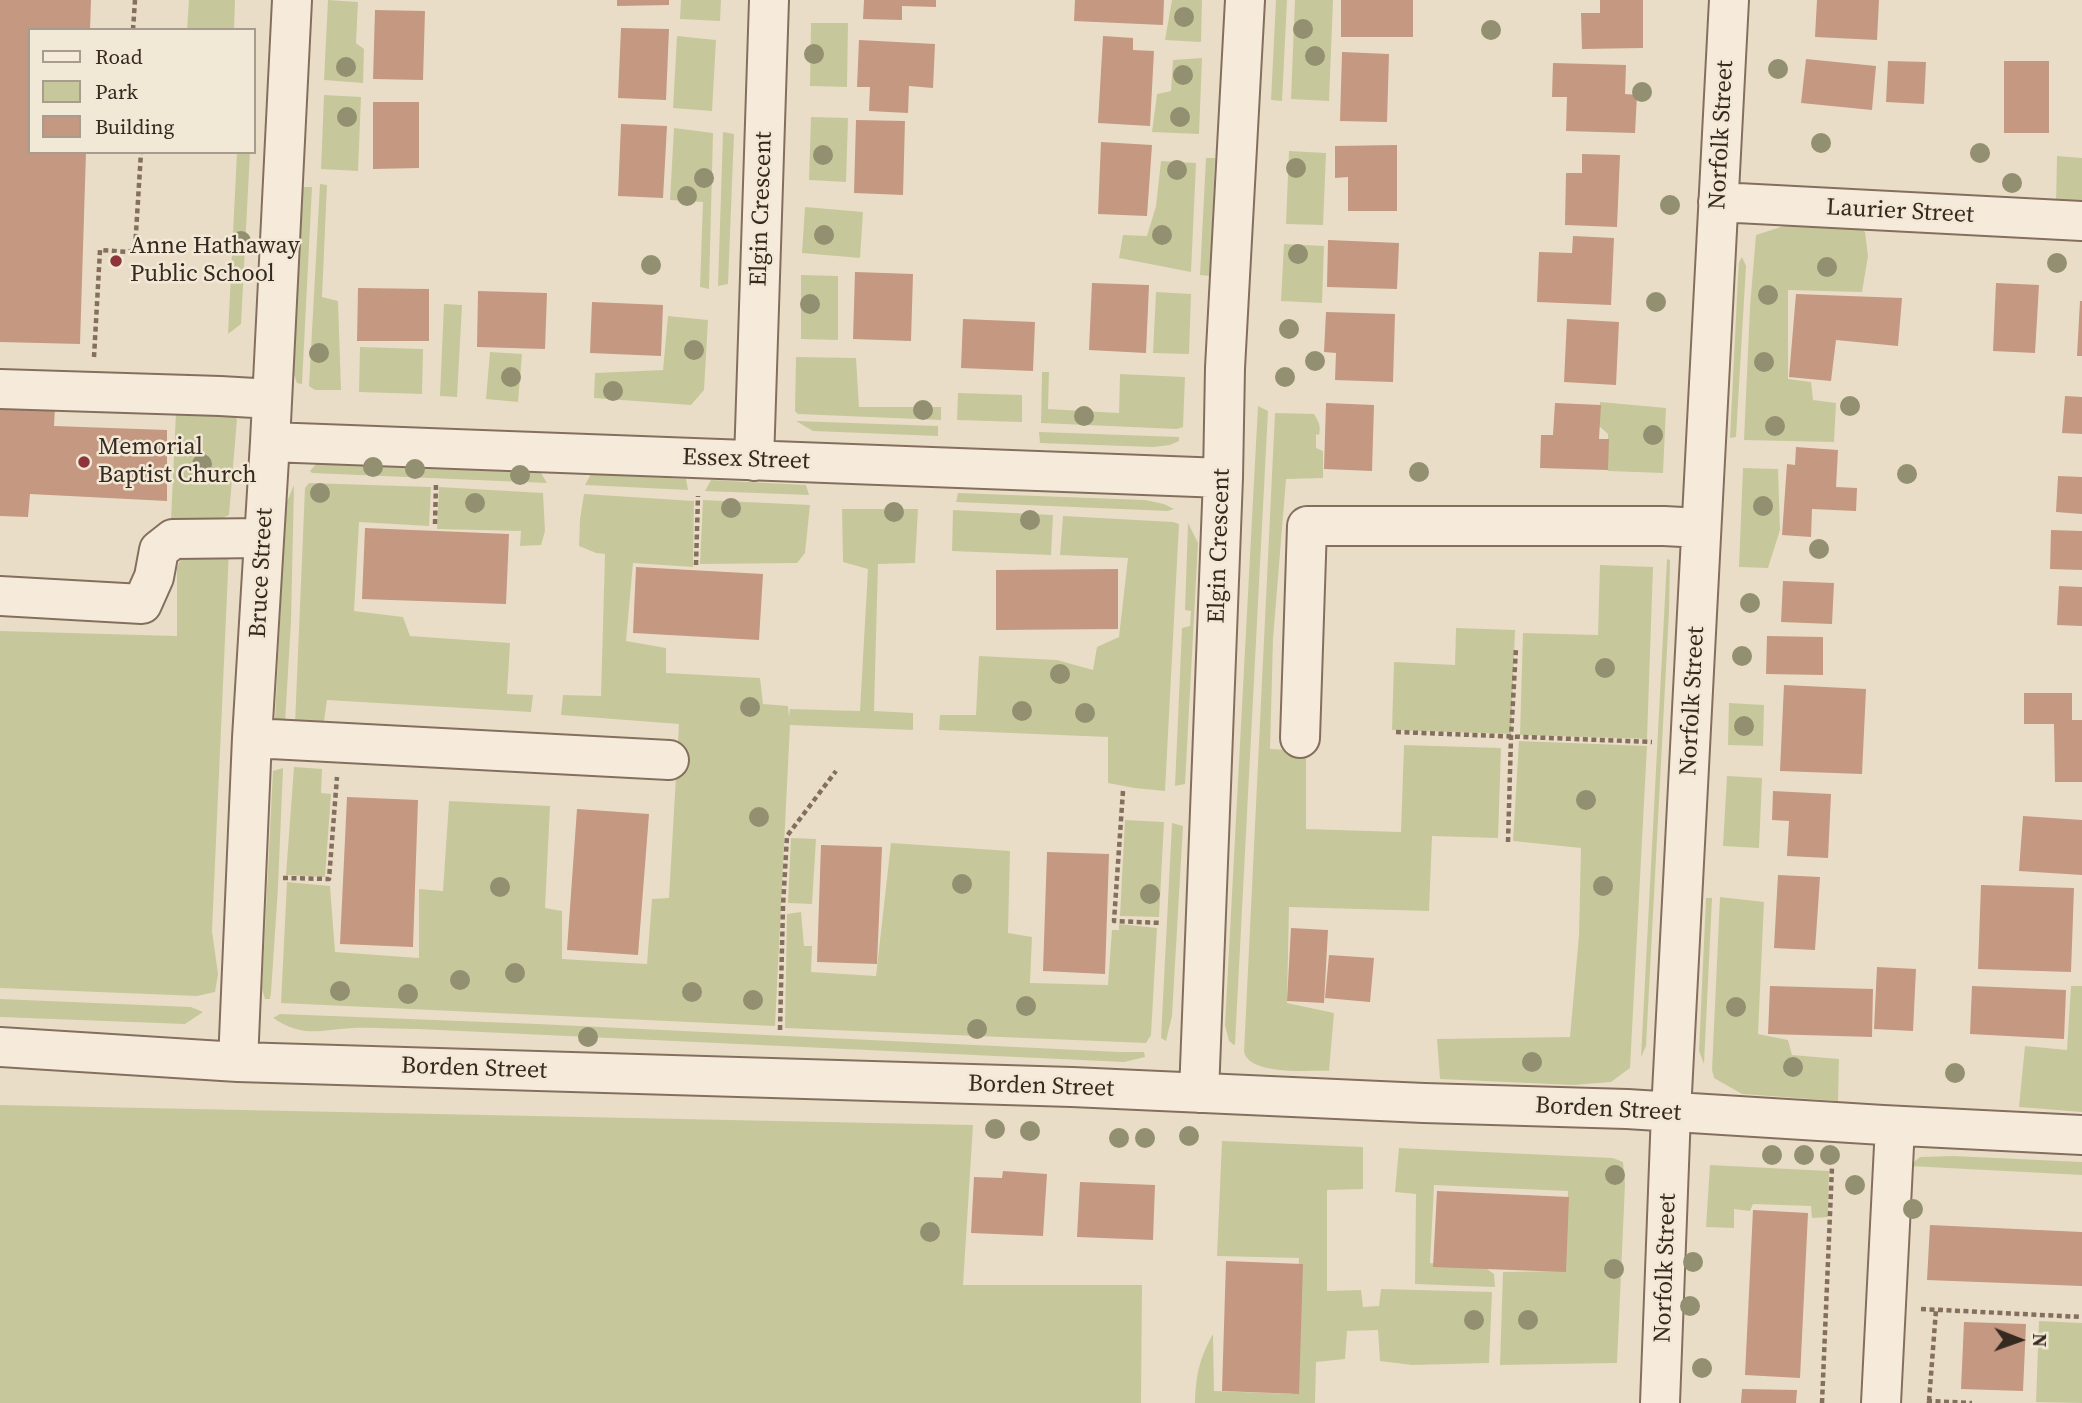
<!DOCTYPE html>
<html>
<head>
<meta charset="utf-8">
<style>
	body { margin:0 }
	#map { position:relative; width:2082px; height:1403px; overflow:hidden; background:#eaddc7; font-family:"Source Serif 4",serif }
	canvas { display:block }
	.legend { position:absolute; left:28px; top:28px; width:228px; height:126px; box-sizing:border-box; background:#f2e8d6; border:2px solid #a79c8d; margin:0; padding:9px 12px; list-style:none; font-size:21px; color:#362920 }
	.legend li { display:flex; align-items:center; gap:14px; height:35px }
	.legend b { width:35px; border:2px solid #a79c8d }
	.north { position:absolute; left:1984px; top:1305px; width:70px; height:70px; -webkit-text-stroke:5px #f2e8d6; paint-order:stroke; rotate:91deg; font-size:19px; font-weight:700; line-height:28px; text-align:center; color:#362920 }
	.north::after { content:''; display:block; margin:auto; width:24px; height:32px; background:#362920; clip-path:polygon(50% 0,100% 100%,50% 72%,0 100%) }
</style>
</head>
<body>
<div id="map">
<canvas width="2082" height="1403"></canvas>
<ul class="legend">
<li><b style="height:9px;background:#f6ebda"></b>Road</li>
<li><b style="height:19px;background:#c6c89c"></b>Park</li>
<li><b style="height:19px;background:#c59881"></b>Building</li>
</ul>
<div class="north">N</div>
</div>
<script>
const c = document.querySelector('canvas').getContext('2d');
c.lineJoin = 'round';
function paint(path, color) { c.fillStyle = color; c.fill(path, 'evenodd'); }
function trace(path, color, width, dash) { c.strokeStyle = color; c.lineWidth = width; c.lineCap = dash ? 'butt' : 'round'; c.setLineDash(dash || []); c.stroke(path); }
function write(font, color, halo, rows, align = 'center') {
  c.font = font + ' "Source Serif 4",serif'; c.lineWidth = 5; c.setLineDash([]); c.textBaseline = 'middle'; c.strokeStyle = halo; c.fillStyle = color; for (const [text, x, y, turn = 0] of rows) {
    c.save(); c.translate(x, y); c.rotate((+turn || 0) * Math.PI / 180); c.textAlign = isNaN(turn) ? turn : align; if (halo) c.strokeText(text, 0, 0); c.fillText(text, 0, 0); c.restore();
  }
}
paint(new Path2D(`
	M189,0H235L234,30H187Z
	M328,0L358,2L356,43L364,49L363,83L324,80Z
	M681,0H721L720,21L680,19Z
	M1172,0H1202L1201,42L1165,40Z
	M1276,0H1287L1282,101L1271,100Z
	M1295,0H1333L1329,101L1291,99Z
	M811,23H848L847,87L810,86Z
	M677,36L716,40L712,111L673,108Z
	M1202,58L1199,134L1152,132L1157,94L1171,91L1173,60Z
	M324,95L361,97L358,171L321,169Z
	M811,117L848,118L846,182L809,180Z
	M674,128L713,133L709,289L700,287L703,202L670,200Z
	M723,132L734,134L728,284L718,286Z
	M1289,151L1326,153L1323,225L1286,224Z
	M237,152H250L241,324L228,334Z
	M2057,156L2082,158V204L2056,203Z
	M1206,158H1215L1210,276L1200,275Z
	M1161,161L1196,163L1191,272L1119,258L1123,235L1147,236L1156,206Z
	M320,184L327,185L322,297L338,301L341,390H315L309,386Z
	M302,187H312L302,384L297,383L293,371Z
	M805,207L863,212L860,258L802,253Z
	M1810,224L1859,228L1865,232L1868,256L1862,292L1788,290V379L1811,382L1813,400L1836,403L1834,442L1744,440L1750,307L1756,235L1784,226Z
	M1284,244L1324,246L1322,303L1281,301Z
	M1742,257L1746,266L1736,437L1730,438L1738,276L1739,262Z
	M801,275L838,276V340L801,339Z
	M1156,292L1191,294L1189,354L1153,353Z
	M444,304L462,305L457,397L440,396Z
	M668,316L708,320L704,390L691,405L594,398L595,373L663,370Z
	M360,347L423,349L422,394L359,392Z
	M490,352L522,354L518,402L486,399Z
	M796,357L856,358L859,407H941V420L798,414L795,411Z
	M1042,372H1049L1048,409L1119,413L1120,374L1185,377L1183,427L1177,429L1041,423Z
	M958,393L1022,395V422L957,420Z
	M1600,402L1666,408L1663,473L1608,471V434L1598,425Z
	M1258,406L1268,411L1235,1044L1234,1045L1229,1041L1225,1025Z
	M176,412L230,414L237,419L229,515L218,520H171Z
	M1275,413L1314,414C1319,422 1321,426 1319,435L1316,434V448L1323,451V478L1286,479L1273,639L1270,749L1306,751V829L1401,832L1404,745L1501,748L1498,838L1432,836L1429,911L1289,907L1287,1003L1334,1013L1329,1071C1309,1070 1250,1076 1244,1052Z
	M796,421L938,426V436L813,431Z
	M1039,432L1179,437V441L1170,445L1153,447L1040,443Z
	M316,464L541,473L547,483L312,473L310,471Z
	M1743,468L1778,469L1780,530L1768,568L1739,567Z
	M591,474L686,479L688,490L585,485Z
	M711,480L806,485L809,495L705,491Z
	M309,483L431,487L429,526L359,522L354,611L403,617L410,636L510,643L507,694L533,695L531,712L327,700L323,728L295,724L305,488Z
	M294,485L291,621L285,723L275,719L286,504Z
	M439,487L543,493L545,531L541,545L520,546L521,531L437,529Z
	M958,493L1145,500L1164,504L1174,509L1168,511L956,502Z
	M584,494L694,501L693,567L633,563L626,641L666,648V673L760,678L763,704L788,706L789,717L790,709L860,711L868,569L843,562L842,509H918L915,563L878,564L874,711L913,713V730L790,725L775,1026L281,1003L287,882L330,886L335,952L419,958V889L443,891L449,801L550,806L545,908L562,911V959L647,964L652,899L669,898L679,724L561,715L563,695L601,696L605,554L596,553L579,546L580,519Z
	M703,500L810,505L805,553L797,563L700,564Z
	M953,510L1053,515L1051,555L952,551Z
	M1063,516L1173,522L1179,524L1165,791L1134,788L1108,783V737L939,730L940,715H976L979,656L1057,660L1093,670L1097,647L1119,637L1128,558L1060,555Z
	M1188,523L1198,543L1185,784L1175,786L1182,628L1190,626L1191,611L1185,610Z
	M229,550L212,931L218,974L215,992L197,996L0,988V631L177,636V568L183,554Z
	M1667,559L1670,560L1669,612L1646,1046L1641,1057Z
	M1600,565L1653,567L1647,739L1520,735L1523,633L1598,635Z
	M1456,628L1515,630L1511,734L1392,730L1394,662L1455,665Z
	M1729,703L1764,705L1763,746L1728,745Z
	M1519,741L1647,746L1630,1068L1611,1082L1573,1085L1440,1079L1437,1039L1570,1037L1579,935L1581,848L1513,841Z
	M294,767L322,769L321,793L331,794L325,877L286,875Z
	M283,768L278,887L271,993L270,999H265L262,989L273,771Z
	M1727,776L1762,778L1759,848L1723,846Z
	M1125,820L1164,822L1159,917L1120,916Z
	M1172,823L1183,826L1172,1016L1166,1041L1161,1038Z
	M791,838L816,839L812,904L788,903Z
	M891,843L1010,851L1008,933L1032,937L1030,983L1108,985L1112,930H1119V924L1157,928L1151,1035L1146,1043L785,1028L787,914L801,912L804,946H812L811,972L876,976Z
	M1720,897L1764,902L1758,1034L1788,1040L1792,1055L1839,1059L1838,1101L1742,1094L1714,1078L1712,1070Z
	M1706,898H1712L1704,1064L1699,1051Z
	M2071,986H2082V1112L2019,1107L2025,1046L2067,1050Z
	M0,999L191,1007L203,1012L185,1024L0,1017Z
	M280,1014L538,1024L1120,1052H1144L1145,1057L1124,1062L417,1029C396,1029 374,1027 352,1028C319,1030 303,1038 273,1018Z
	M0,1105L973,1125L963,1285H1142L1141,1403H0Z
	M1222,1141L1363,1147V1189L1327,1190V1291L1361,1290L1363,1307L1379,1306L1381,1289L1492,1292L1489,1363L1412,1365L1380,1361L1378,1330L1347,1331L1345,1359L1316,1362L1315,1403H1195C1196,1375 1199,1359 1213,1334L1214,1391L1294,1394L1299,1258L1217,1256Z
	M1399,1148L1613,1158L1623,1162L1625,1184L1617,1363L1500,1365L1503,1272L1565,1271L1568,1191L1434,1185L1430,1263L1487,1269L1494,1274L1495,1287L1415,1284L1416,1194L1395,1192Z
	M1953,1156L2082,1162V1175L1909,1166L1920,1157Z
	M1710,1165L1829,1171L1828,1217L1812,1218L1811,1206L1753,1204L1750,1211L1734,1209V1228L1706,1227Z
	M2039,1321L2082,1323V1403L2036,1402Z`), '#c6c89c');
paint(new Path2D(`
	M0,0H91L90,30H30V152H86L80,344L0,342Z
	M617,0H669V5L617,6Z
	M864,0H936V7L902,6V20L863,19Z
	M1075,0H1164L1163,25L1074,21Z
	M1341,0H1413V37H1341Z
	M1600,0H1643V48L1582,49L1581,13H1600Z
	M1817,0H1879L1877,40L1815,37Z
	M375,10L425,11L423,80L373,79Z
	M621,28L669,29L666,100L618,98Z
	M1103,36L1133,38V50L1154,51L1150,126L1098,123Z
	M859,40L935,44L933,88L909,86L908,113L869,111L870,87H857Z
	M1342,52L1389,54L1387,122L1340,121Z
	M1806,59L1876,66L1872,110L1801,103Z
	M1888,61L1926,62L1924,104L1886,102Z
	M2004,61H2049V133H2004Z
	M1553,63L1626,65L1625,94L1637,95L1635,133L1566,131L1567,97H1552Z
	M373,102H419V168L373,169Z
	M856,120L905,121L903,195L854,193Z
	M621,124L667,126L663,198L618,196Z
	M1101,142L1152,145L1147,216L1098,214Z
	M1397,145V211H1348V177L1335,178V146Z
	M1582,154L1620,155L1617,227L1565,225L1566,173H1582Z
	M1573,236L1614,238L1611,305L1537,302L1539,252L1572,253Z
	M1328,240L1399,243L1397,289L1327,287Z
	M855,272L913,274L911,341L853,339Z
	M1092,283L1149,285L1146,353L1089,350Z
	M1996,283L2039,285L2035,353L1993,351Z
	M358,288L429,289V341H357Z
	M478,291L547,293L545,349L477,347Z
	M1796,294L1902,298L1898,346L1836,340L1831,381L1789,377Z
	M2080,301H2082V356H2077Z
	M592,302L663,305L661,356L590,353Z
	M1326,312L1395,314L1393,382L1335,380L1336,353L1324,352Z
	M963,319L1035,322L1033,371L961,368Z
	M1567,319L1619,322L1616,385L1564,382Z
	M2065,396L2082,397V434L2062,433Z
	M1326,403L1374,405L1372,471L1324,469Z
	M1555,403L1601,405L1599,439H1609L1608,470L1540,468L1541,435H1553Z
	M0,404L55,407L54,426L167,430V501L30,494L28,517L0,516Z
	M1796,447L1838,450L1836,487L1857,488L1856,511L1812,509L1811,537L1782,535L1787,464L1795,465Z
	M2058,476L2082,477V514L2056,512Z
	M365,528L509,534L506,604L362,599Z
	M2051,530L2082,531V570L2050,569Z
	M636,567L763,574L759,640L633,633Z
	M1118,569V629L996,630V570Z
	M1783,581L1834,583L1832,624L1781,622Z
	M2059,586L2082,587V626L2057,625Z
	M1767,636L1823,637V675L1766,674Z
	M1784,685L1866,689L1862,774L1780,771Z
	M2024,693H2072V720H2082V782H2055L2054,724H2024Z
	M1773,791L1831,794L1828,858L1787,856L1789,821L1772,820Z
	M347,797L418,800L413,947L340,944Z
	M577,809L649,814L638,955L567,950Z
	M2023,816L2082,820V875L2019,871Z
	M821,845L882,847L877,964L817,962Z
	M1047,852L1109,854L1105,974L1043,971Z
	M1778,875L1820,877L1815,950L1774,948Z
	M1981,885L2074,888L2071,972L1978,969Z
	M1291,928L1328,930L1324,1003L1287,1001Z
	M1329,955L1374,958L1370,1002L1325,998Z
	M1877,967L1916,969L1913,1031L1874,1029Z
	M1770,986L1873,989L1872,1037L1768,1034Z
	M1972,986L2066,990L2064,1039L1970,1034Z
	M1003,1171L1047,1174L1043,1236L971,1233L974,1177L1002,1178Z
	M1080,1182L1155,1185L1153,1240L1077,1237Z
	M1437,1191L1569,1197L1566,1272L1433,1267Z
	M1753,1210L1808,1213L1800,1378L1745,1375Z
	M1930,1225L2082,1232V1286L1927,1280Z
	M1226,1261L1303,1264L1299,1394L1222,1391Z
	M1964,1322L2026,1324L2023,1391L1961,1389Z
	M1742,1389L1797,1390L1796,1403H1741Z`), '#c59881');
const minor = new Path2D(`
	M1718,202L2082,221
	M0,389L220,396L272,399
	M270,442L1223,478
	M754,461L769,0
	M0,596L142,604L154,577L159,550L173,539L264,538
	M252,738L669,760
	M1300,738L1307,526H1664L1701,528
	M0,1047L238,1062L1072,1087L1424,1103L1627,1109L1883,1125L2082,1135
	M238,1062L252,738L270,442L292,0
	M1199,1093L1223,478L1225,368L1245,0
	M1660,1403L1671,1112L1729,0
	M1881,1403L1895,1126`);
trace(minor, '#846f5e', 42);
trace(new Path2D(`
	M133,30L135,0
	M94,357L100,250L128,252L135,249L141,152
	M435,524L436,483
	M696,565L698,496
	M1396,732L1652,742
	M1123,791L1114,921L1162,923
	M1508,842L1511,737L1516,648
	M283,878L329,879L337,777
	M780,1030L783,906L787,836L836,771
	M1921,1309L2082,1317
	M1929,1401L1936,1310
	M1822,1403L1832,1167
	M1929,1403V1401L1972,1403`), '#846f5e', 4.5, [5, 3.5]);
trace(minor, '#f6ebda', 38);
c.fillStyle = '#929070';
for (const [x, y] of [
	[1184,17],
	[1303,29],
	[1491,30],
	[814,54],
	[1315,56],
	[346,67],
	[1778,69],
	[1183,75],
	[1642,92],
	[347,117],
	[1180,117],
	[1821,143],
	[1980,153],
	[823,155],
	[1296,168],
	[1177,170],
	[704,178],
	[2012,183],
	[687,196],
	[1670,205],
	[824,235],
	[1162,235],
	[241,241],
	[1298,254],
	[2057,263],
	[651,265],
	[1827,267],
	[1768,295],
	[1656,302],
	[810,304],
	[1289,329],
	[694,350],
	[319,353],
	[1315,361],
	[1764,362],
	[511,377],
	[1285,377],
	[613,391],
	[1850,406],
	[923,410],
	[1084,416],
	[1775,426],
	[1653,435],
	[202,464],
	[373,467],
	[415,469],
	[1419,472],
	[1907,474],
	[520,475],
	[320,493],
	[475,503],
	[1763,506],
	[731,508],
	[894,512],
	[1030,520],
	[1819,549],
	[1750,603],
	[1742,656],
	[1605,668],
	[1060,674],
	[750,707],
	[1022,711],
	[1085,713],
	[1744,726],
	[1586,800],
	[759,817],
	[962,884],
	[1603,886],
	[500,887],
	[1150,894],
	[515,973],
	[460,980],
	[340,991],
	[692,992],
	[408,994],
	[753,1000],
	[1026,1006],
	[1736,1007],
	[977,1029],
	[588,1037],
	[1532,1062],
	[1793,1067],
	[1955,1073],
	[995,1129],
	[1030,1131],
	[1189,1136],
	[1119,1138],
	[1145,1138],
	[1772,1155],
	[1804,1155],
	[1830,1155],
	[1615,1175],
	[1855,1185],
	[1913,1209],
	[930,1232],
	[1693,1262],
	[1614,1269],
	[1690,1306],
	[1474,1320],
	[1528,1320],
	[1702,1368]
]) { c.beginPath(); c.arc(x, y, 10, 0, 2 * Math.PI); c.fill(); }
for (const [x, y, r, color] of [
	[116,261,7,"#8e343b"],
	[84,462,7,"#8e343b"]
]) { const dot = new Path2D(); dot.arc(x, y, r, 0, 2 * Math.PI); c.fillStyle = color; c.fill(dot); trace(dot, '#f2e8d6', 2.5); }
write('24px', '#362920', '#f2e8d6', [
	["Norfolk Street",1722,135,-87],
	["Elgin Crescent",762,209,-88],
	["Laurier Street",1900,212,3],
	["Essex Street",746,460,2],
	["Elgin Crescent",1220,546,-88],
	["Bruce Street",262,573,-87],
	["Norfolk Street",1693,701,-87],
	["Borden Street",474,1069,2],
	["Borden Street",1041,1087,2],
	["Borden Street",1608,1110,3],
	["Norfolk Street",1666,1268,-88]
]);
write('24px', '#362920', '#f2e8d6', [
	["Anne Hathaway",130,247],
	["Public School",130,275],
	["Memorial",98,448],
	["Baptist Church",98,476]
], 'left');
</script>
</body>
</html>
